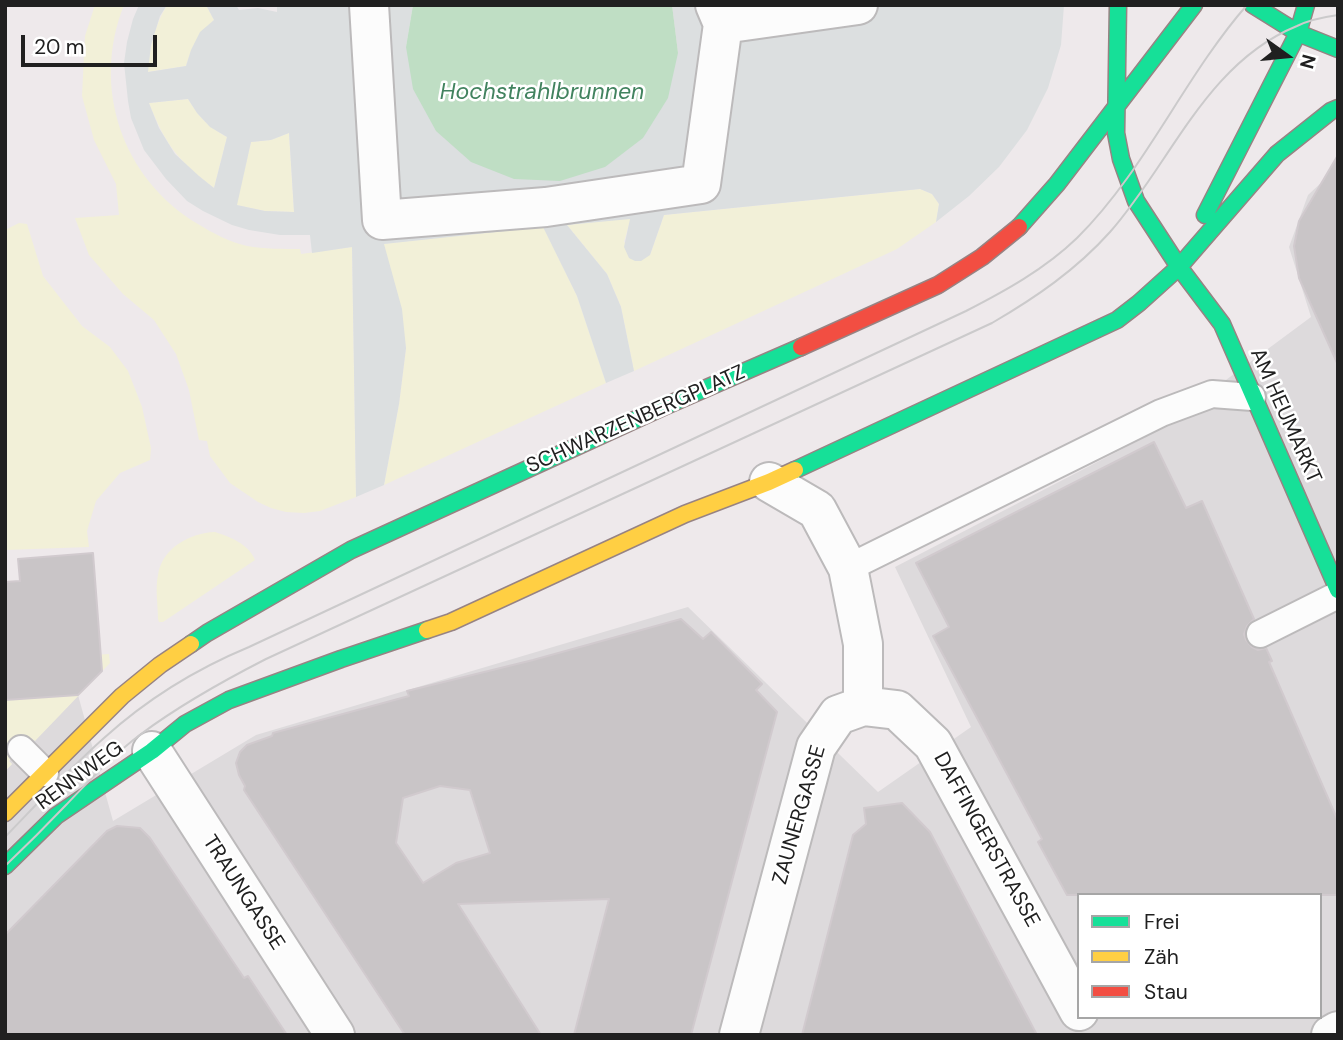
<!DOCTYPE html>
<html>
<head>
<meta charset="utf-8">
<style>
	body { margin:0 }
	#map { position:relative; width:1343px; height:1040px; overflow:hidden; background:#eee9eb; font-family:"DM Sans",sans-serif }
	canvas { display:block }
	.frame { position:absolute; inset:0; border:7px solid #202020; pointer-events:none }
	.legend { position:absolute; left:1077px; top:893px; width:245px; height:126px; box-sizing:border-box; background:#fff; border:2px solid #a6a6a6; margin:0; padding:9px 12px; list-style:none; font-size:21px; color:#202020 }
	.legend li { display:flex; align-items:center; gap:14px; height:35px }
	.legend b { width:35px; border:2px solid #a6a6a6 }
	.north { position:absolute; left:1252px; top:21px; width:70px; height:70px; -webkit-text-stroke:5px #fff; paint-order:stroke; rotate:105deg; font-size:19px; font-weight:700; line-height:28px; text-align:center; color:#202020 }
	.north::after { content:''; display:block; margin:auto; width:24px; height:32px; background:#202020; clip-path:polygon(50% 0,100% 100%,50% 72%,0 100%) }
	.scale { position:absolute; left:21px; top:35px; width:136px; height:32px; box-sizing:border-box; border:4px solid #202020; border-top:0; padding-left:9px; font-size:21px; line-height:24px; white-space:nowrap; color:#202020; -webkit-text-stroke:5px #fff; paint-order:stroke }
</style>
</head>
<body>
<div id="map">
<canvas width="1343" height="1040"></canvas>
<div class="frame"></div>
<ul class="legend">
<li><b style="height:9px;background:#16e098"></b>Frei</li>
<li><b style="height:9px;background:#ffcf43"></b>Zäh</li>
<li><b style="height:9px;background:#f24e42"></b>Stau</li>
</ul>
<div class="north">N</div>
<div class="scale">20 m</div>
</div>
<script>
const c = document.querySelector('canvas').getContext('2d');
c.lineJoin = 'round';
function paint(path, color) { c.fillStyle = color; c.fill(path, 'evenodd'); }
function trace(path, color, width, dash) { c.strokeStyle = color; c.lineWidth = width; c.lineCap = dash ? 'butt' : 'round'; c.setLineDash(dash || []); c.stroke(path); }
function write(font, color, halo, rows, align = 'center') {
  c.font = font + ' "DM Sans",sans-serif'; c.lineWidth = 5; c.setLineDash([]); c.textBaseline = 'middle'; c.strokeStyle = halo; c.fillStyle = color; for (const [text, x, y, turn = 0] of rows) {
    c.save(); c.translate(x, y); c.rotate((+turn || 0) * Math.PI / 180); c.textAlign = isNaN(turn) ? turn : align; if (halo) c.strokeText(text, 0, 0); c.fillText(text, 0, 0); c.restore();
  }
}
paint(new Path2D(`
	M1338,167V1035H5V771L12,764L9,761L32,738L35,740L78,695L113,821L256,735L688,607L878,792L971,727L895,567L1157,431L1311,317L1289,247L1308,195ZM1079,895H1320V1017H1079Z`), '#dddadc');
paint(new Path2D(`
	M95,5H124C91,87 122,179 198,224C212,233 230,242 247,246C264,249 283,249 300,249L301,254L352,247L356,497L320,511L304,513L286,512L271,508L258,502L230,483L210,456L207,441L199,440L189,390L176,354L154,320L123,294L89,255L75,218L119,215L116,184L94,140L82,96L85,36Z
	M167,5H206L214,20C197,36 193,44 186,66L147,72C150,49 154,26 167,5Z
	M188,99C200,118 207,126 227,137L214,188C178,161 165,144 149,103Z
	M289,133L294,212L265,211L236,205L251,142L271,140Z
	M920,189L932,194L939,204L936,222L897,249L634,371L621,307L607,274L567,225L631,218L624,242L650,255L664,215Z
	M19,223L27,224L43,276L82,326L110,347L128,371L142,407L151,448L150,460L120,473L96,501L87,531L89,547L5,550V230Z
	M543,226L577,296L606,383L384,485L399,404L406,348L383,244Z
	M215,532C230,537 249,544 255,560L163,622H159L158,619C158,605 155,589 158,575C162,548 190,533 215,532Z
	M109,654L110,663L35,741L31,738L9,761L12,764L5,771V661Z`), '#f2f0d8');
paint(new Path2D(`
	M139,5H167L160,16L151,45L148,72L186,66L191,50L200,32L214,20L206,5H236L239,10L258,8L277,12V5H413L406,47L678,53L672,5H1064L1061,45L1048,88L1027,130L999,167L969,196L936,222L939,204L932,194L920,189L664,215L650,255L641,261H635L629,258L624,247L630,219L567,225L607,274L621,307L634,371L606,383L577,296L543,227L384,244L402,309L406,348L399,404L384,485L356,497L352,247L312,253L310,235H280L249,230L232,225L203,211L187,201L166,179L144,150L131,118L128,101L124,63L127,42L133,19ZM188,99L197,113L210,127L227,137L214,188L199,176L175,154L159,128L149,103ZM289,133L294,212L265,211L237,205L251,142L271,140Z`), '#dcdfe0');
paint(new Path2D(`
	M413,5H672L678,53L668,98L643,138L605,167L560,181L514,179L471,162L436,131L413,89L406,47Z`), '#bfdec4');
const building = new Path2D(`
	M1338,155V365L1299,278L1294,246L1299,221Z
	M1154,442L1186,508L1202,501L1254,619L1247,626L1244,634L1246,640L1252,647L1258,650L1266,648L1272,661L1269,662L1338,821V895H1067L1038,842L1042,839L933,636L949,627L916,563Z
	M93,553L102,671L78,695L5,700V582L20,581L18,559Z
	M681,619L703,639L711,632L762,684L756,690L777,712L691,1035H574L609,899L458,904L541,1035H405L244,790L245,786L239,775L236,763L240,752L247,745L272,736L273,733L409,696L407,691L533,660ZM440,786L470,790L490,853L456,863L423,883L396,843L403,798Z
	M902,803L930,832L1037,1035H802L853,835L866,824L864,808Z
	M117,826L140,828L150,838L244,978L248,976L287,1035H5V935L107,831Z`);
paint(building, '#c9c5c7');
trace(building, '#d1cace', 2);
const lane = new Path2D(`
	M848,568L1161,413L1212,394L1252,397
	M1260,634L1338,595
	M21,749L45,773`);
const street = new Path2D(`
	M369,5L382,220L546,207L701,184L723,24L715,5
	M723,24L858,5
	M769,482L817,510L848,568L863,644V706
	M152,751L335,1035
	M739,1035L816,747L838,715L863,706L897,710L933,744L1079,1011
	M1331,1035L1338,1031`);
const fast = new Path2D(`
	M1118,5L1116,133L1121,159L1136,201L1179,267L1222,324L1338,590
	M1253,5L1298,33L1338,49
	M1205,215L1298,33L1306,5
	M1019,227L1057,184L1194,5
	M795,470L1117,320L1139,303L1179,267L1277,154L1331,111L1338,108
	M191,644L207,633L351,550L663,407L801,347
	M5,866L56,816L152,751L185,724L229,700L341,659L427,630`);
const slow = new Path2D(`
	M427,630L451,622L685,514L769,482L795,470
	M5,813L122,696L160,665L191,644`);
const jam = new Path2D(`
	M801,347L938,285L982,257L1019,227`);
trace(lane, '#bcbabb', 30);
trace(street, '#bcbabb', 42);
trace(fast, '#978383', 19);
trace(slow, '#978383', 19);
trace(jam, '#978383', 19);
trace(lane, '#fcfcfc', 26);
trace(street, '#fcfcfc', 38);
trace(fast, '#16e098', 16);
trace(slow, '#ffcf43', 16);
trace(jam, '#f24e42', 16);
trace(new Path2D(`
	M5,837C37,804 69,769 104,738C146,700 196,669 249,647L966,311C1005,291 1045,269 1077,238C1145,171 1184,77 1247,5
	M5,866C26,846 46,826 66,805C90,780 113,755 141,734C180,705 223,681 266,659L992,323C1035,298 1076,270 1110,232C1171,163 1206,63 1297,26C1309,20 1324,17 1338,15`), '#cbcacb', 2);
write('21px', '#202020', '#fff', [
	["AM HEUMARKT",1285,416,66],
	["SCHWARZENBERGPLATZ",636,420,-24],
	["RENNWEG",80,776,-36],
	["ZAUNERGASSE",800,815,-74],
	["DAFFINGERSTRASSE",986,840,61],
	["TRAUNGASSE",243,893,57]
]);
write('italic 23px', '#42835f', '#fff', [
	["Hochstrahlbrunnen",542,93]
]);
</script>
</body>
</html>
